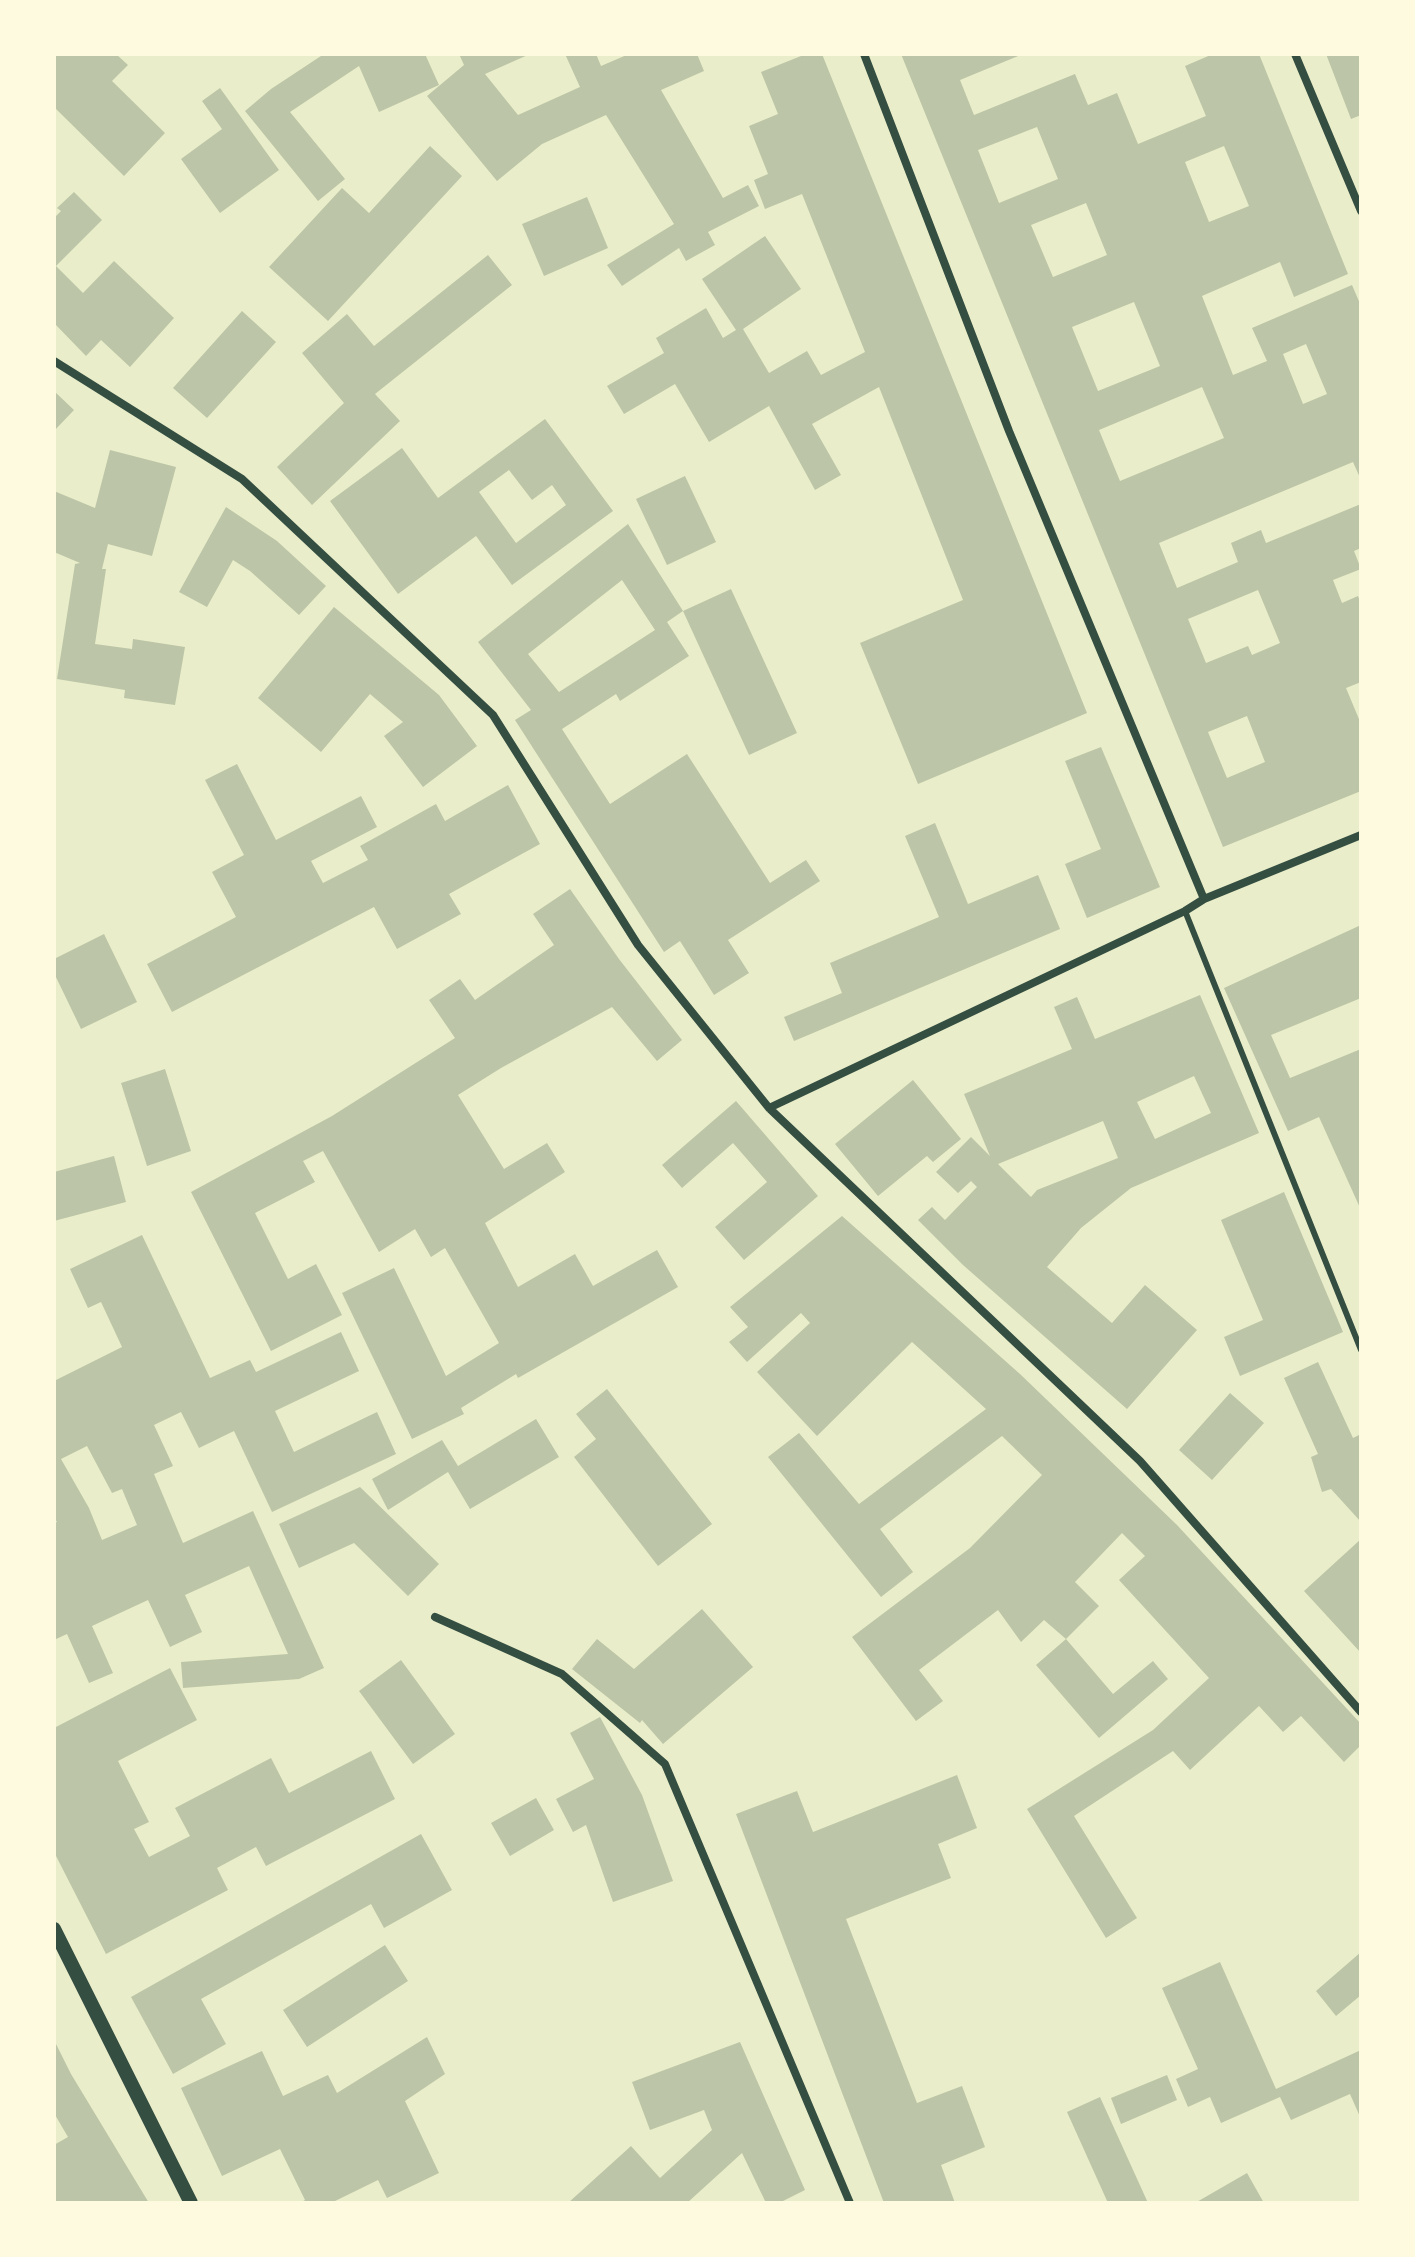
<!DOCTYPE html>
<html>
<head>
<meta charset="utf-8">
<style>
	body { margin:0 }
	#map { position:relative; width:1415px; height:2257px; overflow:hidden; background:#e9edc9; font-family:Cabin,sans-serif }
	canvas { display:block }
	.frame { position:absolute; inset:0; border:56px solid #fefae0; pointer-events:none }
</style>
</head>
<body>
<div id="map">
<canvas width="1415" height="2257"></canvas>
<div class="frame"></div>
</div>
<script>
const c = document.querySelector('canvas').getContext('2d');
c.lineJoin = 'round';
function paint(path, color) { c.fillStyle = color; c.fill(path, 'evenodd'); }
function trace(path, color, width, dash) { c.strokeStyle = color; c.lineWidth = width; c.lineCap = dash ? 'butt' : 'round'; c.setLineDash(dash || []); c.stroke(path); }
paint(new Path2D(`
	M54,54H116L128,65L112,81L165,133L124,176L54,107Z
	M324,54H425L439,85L379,112L359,66L290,112L345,179L318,201L245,111L271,89Z
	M459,54H530L485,74L518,115L580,87L565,54H596L601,66L629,54H697L704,71L661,90L723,198L748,185L759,206L708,232L715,245L686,261L679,248L622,286L607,265L674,224L606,115L542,144L497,181L427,96L464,65Z
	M806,54H822L1087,713L918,784L860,643L963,600L879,387L812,424L841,475L815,490L769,406L709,442L675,384L624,414L607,386L664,353L656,338L706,308L723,338L736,330L702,279L765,236L801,289L743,329L769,373L807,351L821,375L865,352L802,194L765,209L754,180L768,174L749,126L778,114L761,72Z
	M901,54H1023L960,80L974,115L1075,74L1088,105L1117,93L1138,144L1206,116L1185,66L1213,54H1259L1348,274L1294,297L1280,262L1202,296L1233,375L1267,361L1252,328L1352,285L1361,306V480L1353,462L1159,543L1177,588L1238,562L1231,543L1261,530L1266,543L1361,504V548L1354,551L1361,569L1333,580L1342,603L1358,596L1361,604V682L1346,688L1361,724V791L1223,847ZM1037,127L1058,179L999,203L978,150ZM1224,146L1249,206L1209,222L1185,162ZM1086,203L1107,255L1053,277L1031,225ZM1134,302L1160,366L1098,391L1072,327ZM1306,344L1327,394L1303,404L1283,354ZM1202,387L1224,438L1120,481L1099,430ZM1258,590L1280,643L1252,655L1248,646L1206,663L1188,619ZM1247,716L1265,762L1227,778L1208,732Z
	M1326,54H1361V115L1351,119Z
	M220,88L279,170L220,213L181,159L222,129L202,101Z
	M430,146L462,176L328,321L269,267L342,188L369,213Z
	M74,192L102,220L56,266L83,293L114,261L174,318L130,367L101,340L86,356L54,323V218L61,211L57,208Z
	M587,197L608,248L544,276L522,224Z
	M488,255L512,285L375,394L400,421L312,505L277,467L344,403L302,353L347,314L374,346Z
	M242,311L276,342L207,418L173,388Z
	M54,391L74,410L54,431Z
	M545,419L613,511L512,585L476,536L398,594L330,501L402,448L438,498ZM509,470L532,500L552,485L566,505L516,543L479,492Z
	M110,450L176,467L152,556L108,544L102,569H106L95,644L132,649L133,639L185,647L175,705L124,698L125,690L57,679L75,564L80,563L54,552V491L95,508Z
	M685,476L716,542L667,565L636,499Z
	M226,507L277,541L326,586L299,615L250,571L233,560L207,607L179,592Z
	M628,524L683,611L667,622L689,656L620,701L616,694L562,729L610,804L687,754L770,883L806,860L820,881L728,940L749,973L714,995L680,941L664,952L515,720L531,710L478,642ZM622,580L655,630L559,692L528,654Z
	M731,589L797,733L749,755L683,611Z
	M334,607L439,695L477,746L423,787L384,736L403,722L370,694L321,752L258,698Z
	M1101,747L1160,887L1087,918L1065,864L1101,849L1065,761Z
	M237,764L276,840L361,796L377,827L311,861L323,883L368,860L360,846L436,804L445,821L508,785L540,844L449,894L461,914L397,949L374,907L172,1012L147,964L236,917L212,872L244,855L205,780Z
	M935,823L968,904L1038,875L1060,929L794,1041L784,1017L842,993L830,963L939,917L905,836Z
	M570,889L619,959L682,1040L657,1061L612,1007L501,1068L458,1095L504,1169L547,1143L565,1172L485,1223L518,1287L575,1254L593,1286L657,1250L678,1287L518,1378L516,1374L461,1408L464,1414L412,1439L342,1293L394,1268L446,1376L499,1343L445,1248L431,1257L415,1229L379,1252L323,1151L303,1161L315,1182L255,1213L288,1279L316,1264L342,1315L271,1351L191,1192L332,1116L455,1038L429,1000L460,979L475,1000L554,945L533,914Z
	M1361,925V998L1271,1035L1290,1078L1361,1049V1210L1319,1117L1288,1131L1224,988Z
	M104,934L137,1002L81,1029L54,973V959Z
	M1200,995L1259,1133L1131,1188L1081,1228L1047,1267L1112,1323L1145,1285L1197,1330L1127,1409L963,1265L918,1220L932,1207L945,1220L977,1187L971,1181L958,1193L936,1172L971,1137L990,1156L964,1094L1072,1049L1054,1007L1077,997L1095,1039ZM1194,1076L1211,1113L1155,1139L1137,1102ZM1103,1121L1118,1158L1037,1190L1031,1197L998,1164Z
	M165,1069L191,1151L147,1166L121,1083Z
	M913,1080L961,1139L933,1162L927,1156L878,1196L835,1144Z
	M736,1101L818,1196L744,1260L715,1227L767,1182L733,1143L682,1188L662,1165Z
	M114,1156L126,1202L54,1221V1172Z
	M1284,1192L1343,1332L1240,1376L1224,1337L1263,1320L1221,1220Z
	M842,1216L1020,1374L1177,1525L1361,1724V1745L1344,1762L1301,1716L1283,1732L1259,1706L1190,1770L1173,1751L1074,1816L1137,1918L1106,1938L1027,1809L1153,1730L1209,1678L1119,1580L1145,1556L1122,1533L1075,1582L1099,1606L1066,1639L1044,1620L1021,1642L998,1610L919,1670L943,1701L916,1721L852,1637L970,1548L1042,1475L1002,1436L880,1529L913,1572L881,1597L768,1457L799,1433L859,1504L986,1409L912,1342L817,1436L757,1372L810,1323L801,1313L747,1362L729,1342L748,1327L730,1307Z
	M142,1235L210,1378L250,1360L256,1372L341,1332L359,1371L275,1411L294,1452L377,1412L396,1454L272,1512L234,1431L199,1448L181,1412L154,1425L173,1466L154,1474L183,1543L253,1511L324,1668L299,1679L183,1688L181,1662L288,1654L249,1566L185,1595L202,1632L170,1647L148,1600L92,1626L113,1673L89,1683L67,1634L54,1640V1523L57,1522L54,1517V1381L122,1347L101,1302L88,1308L70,1269ZM87,1446L112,1493L122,1489L137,1525L102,1540L89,1508L61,1459Z
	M1318,1362L1353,1438L1361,1434V1522L1331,1489L1322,1492L1311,1457L1318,1454L1284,1378Z
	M607,1389L712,1524L658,1566L574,1457L596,1439L576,1414Z
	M1230,1393L1264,1423L1212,1480L1179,1450Z
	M536,1419L559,1457L470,1509L448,1472L388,1510L372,1479L442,1440L458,1466Z
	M360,1487L439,1564L408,1596L354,1543L299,1568L279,1524Z
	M1361,1539V1653L1304,1591Z
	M702,1609L753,1667L663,1744L642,1720L640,1723L572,1669L597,1639L634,1669Z
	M1066,1639L1113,1694L1153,1661L1168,1679L1099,1738L1036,1665Z
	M401,1660L455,1734L413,1764L359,1691Z
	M170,1668L197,1720L118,1761L149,1822L134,1829L149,1857L190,1836L175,1808L271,1758L289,1793L371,1751L395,1799L266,1866L256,1847L217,1868L228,1890L106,1954L54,1852V1728Z
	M600,1717L642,1795L673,1881L613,1902L586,1825L573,1832L556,1799L594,1779L570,1733Z
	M957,1775L977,1828L938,1844L951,1878L846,1919L917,2103L962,2086L985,2147L941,2165L955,2203H884L736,1814L797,1791L813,1832Z
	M536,1798L554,1830L510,1856L491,1823Z
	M421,1834L452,1890L384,1928L371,1904L201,1999L226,2044L173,2074L131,1997Z
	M385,1945L408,1981L307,2047L283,2010Z
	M1361,1952V1995L1336,2016L1316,1991Z
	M1220,1962L1276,2089L1361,2050V2119L1350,2094L1291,2120L1280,2097L1221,2123L1210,2097L1188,2107L1176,2079L1198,2069L1162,1988Z
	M427,2037L445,2074L405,2101L439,2173L387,2198L378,2180L331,2203H300L305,2200L280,2149L222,2176L181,2088L262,2051L283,2096L328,2075L337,2093Z
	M54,2040L71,2074L149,2203H54V2145L68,2137L54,2113Z
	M740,2042L805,2190L779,2203H766L742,2153L687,2203H568L631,2146L660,2178L712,2130L704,2110L650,2130L632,2082Z
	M1167,2075L1177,2100L1121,2124L1111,2098Z
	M1100,2097L1148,2203H1108L1067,2112Z
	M1247,2173L1264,2203H1195Z`), '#bcc5a7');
trace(new Path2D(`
	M1185,911L1361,1350`), '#344e41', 6);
trace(new Path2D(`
	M864,54L1009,431L1204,899
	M1295,54L1361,211
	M54,361L242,479L493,715L638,945L769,1108L1140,1461L1361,1712
	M769,1108L1185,911L1204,899L1361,835
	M435,1617L562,1674L665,1764L850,2203`), '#344e41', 8);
trace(new Path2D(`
	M54,1929L191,2203`), '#344e41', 14);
</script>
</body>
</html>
